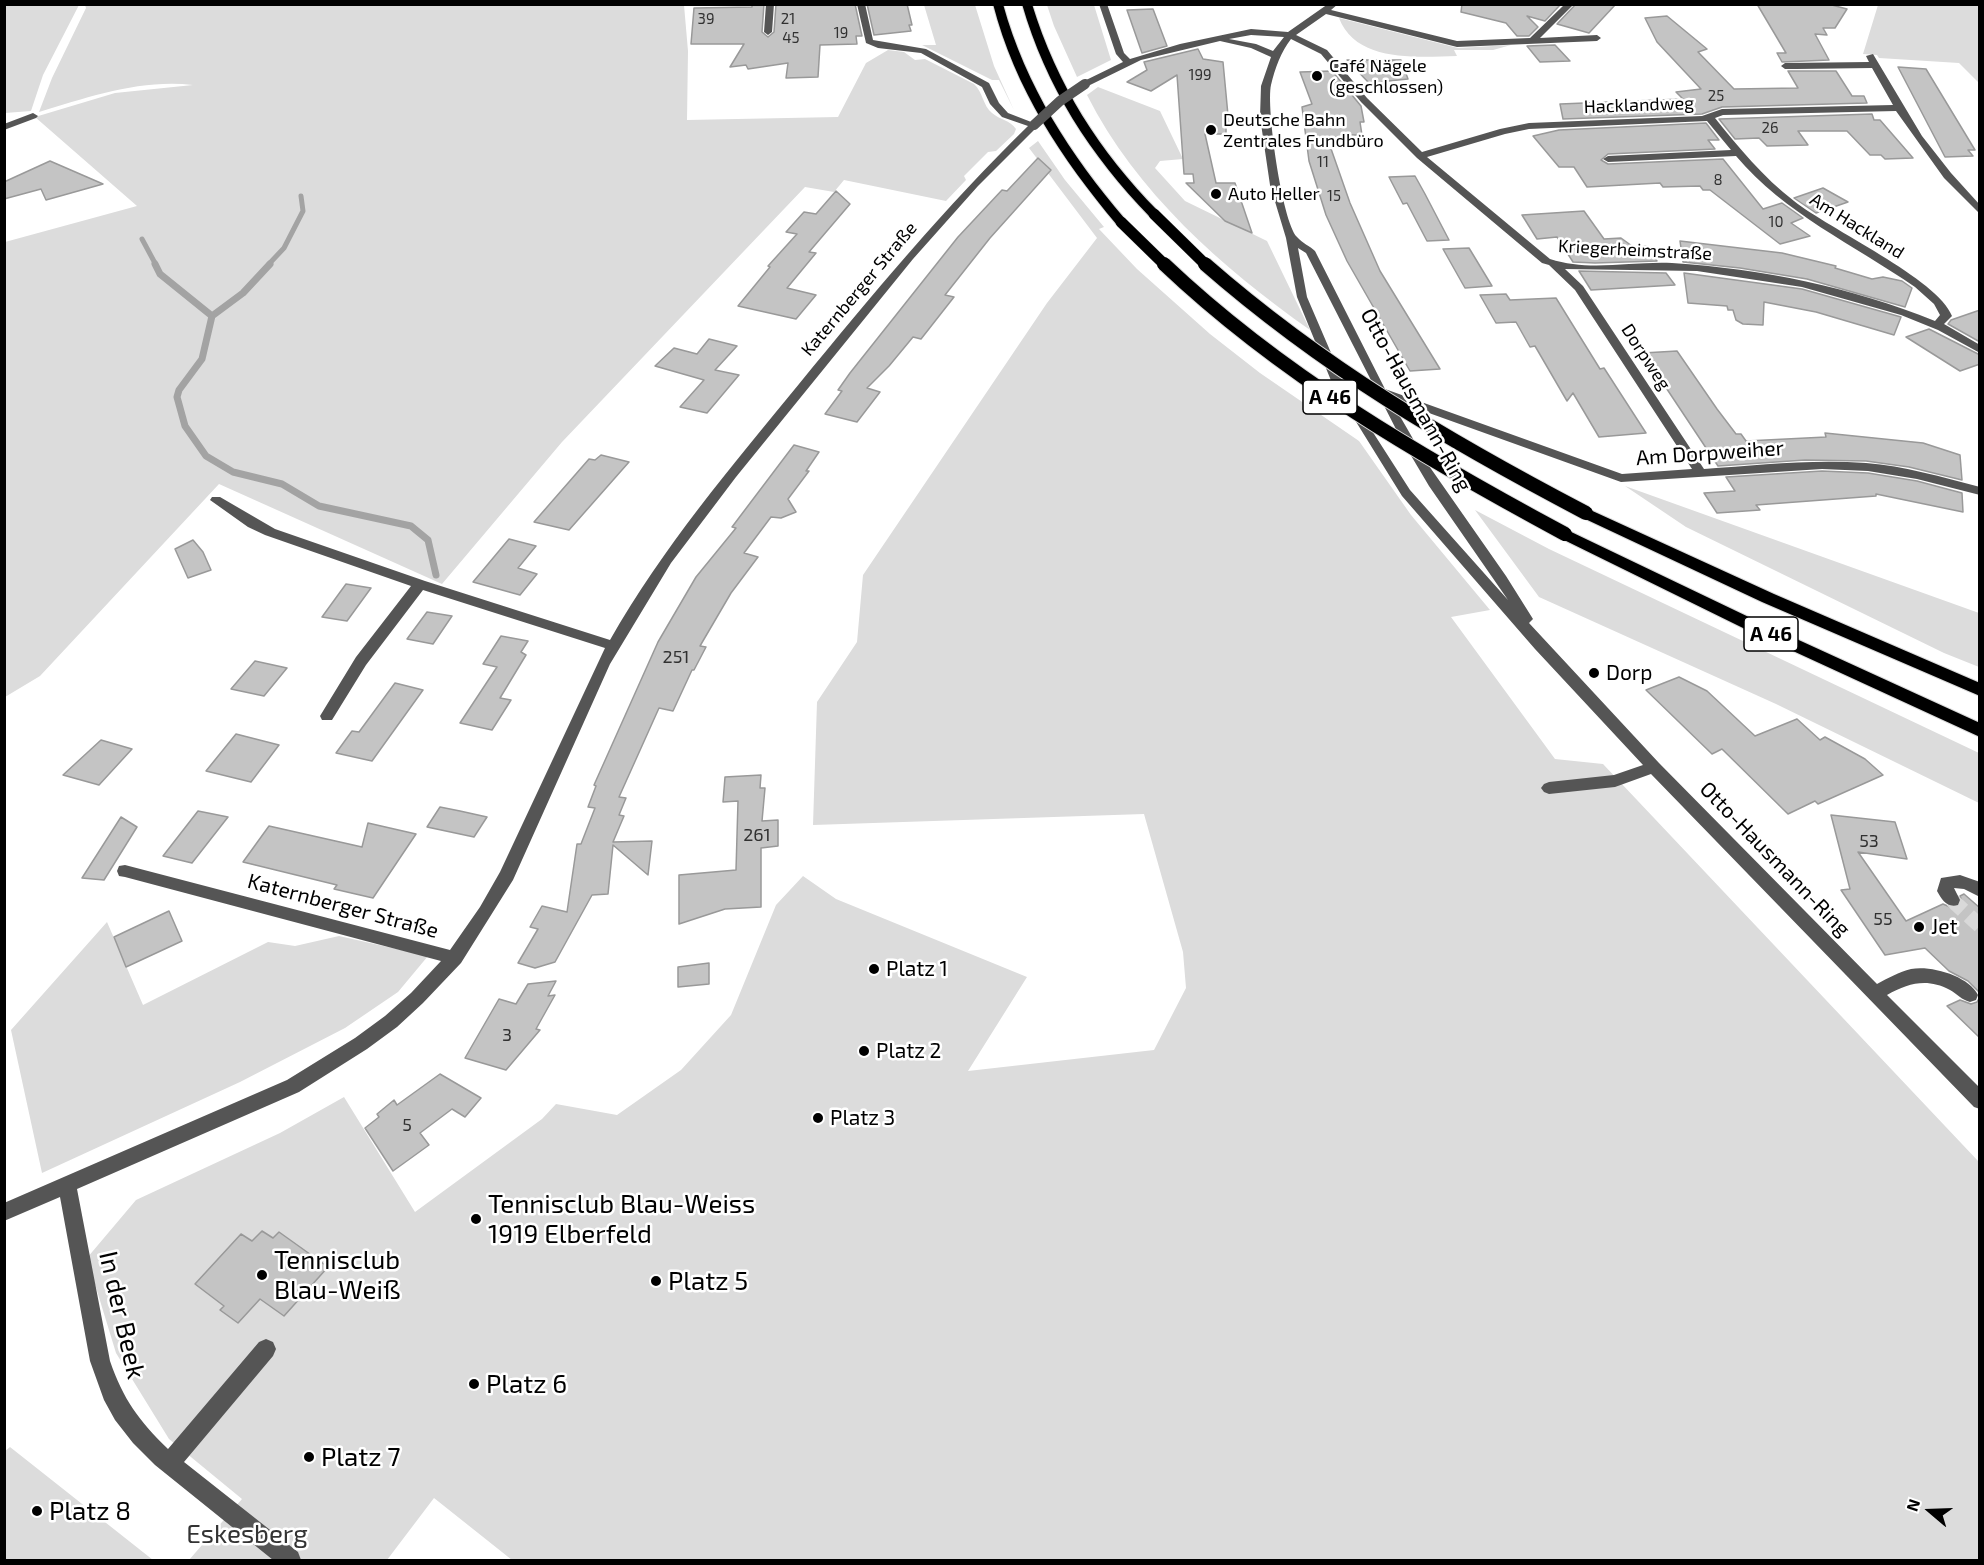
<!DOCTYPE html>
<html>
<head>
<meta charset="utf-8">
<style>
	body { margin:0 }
	#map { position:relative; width:1984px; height:1565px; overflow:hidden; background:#fff; font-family:"Exo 2",sans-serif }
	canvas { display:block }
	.frame { position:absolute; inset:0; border:6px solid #000; pointer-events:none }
	.north { position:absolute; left:1900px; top:1481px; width:60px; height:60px; -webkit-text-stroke:4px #fff; paint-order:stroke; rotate:289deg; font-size:16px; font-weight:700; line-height:24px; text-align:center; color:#000 }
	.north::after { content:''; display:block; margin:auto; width:21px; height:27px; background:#000; clip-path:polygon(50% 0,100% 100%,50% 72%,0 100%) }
</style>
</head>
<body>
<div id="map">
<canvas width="1984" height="1565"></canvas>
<div class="frame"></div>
<div class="north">N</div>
</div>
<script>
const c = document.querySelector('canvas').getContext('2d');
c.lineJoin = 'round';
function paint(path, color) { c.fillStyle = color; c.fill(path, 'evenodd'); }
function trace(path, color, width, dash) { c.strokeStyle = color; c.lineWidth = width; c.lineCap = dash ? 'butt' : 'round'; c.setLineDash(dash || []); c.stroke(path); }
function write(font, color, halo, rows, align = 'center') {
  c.font = font + ' "Exo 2",sans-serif'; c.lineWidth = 5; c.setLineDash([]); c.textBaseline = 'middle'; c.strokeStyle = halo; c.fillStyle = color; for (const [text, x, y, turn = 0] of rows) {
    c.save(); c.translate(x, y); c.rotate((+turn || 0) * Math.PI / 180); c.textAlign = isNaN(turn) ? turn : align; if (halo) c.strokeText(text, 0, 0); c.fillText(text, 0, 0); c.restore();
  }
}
paint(new Path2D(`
	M5,4L79,5L43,75L31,111L5,113Z
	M85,5H684L688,51L687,120L838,117L866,63L888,50L904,52L915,60L925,59L974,84C983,92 983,106 992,113C1000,120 1010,120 1016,129L1014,134L996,151L988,152L964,176L966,180L946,201L844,180L834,192L805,187L562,442L442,584L219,484L40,676L5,697V242L137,206L35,117L115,93L193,85C140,79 89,97 39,112L52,78L86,8Z
	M924,5H975L994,66L1014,110L999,80H992L922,45H936Z
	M1047,5H1094L1111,60L1077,77L1054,26Z
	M1878,5H1979V83L1959,63L1879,58L1877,55L1863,54Z
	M1339,18L1458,48L1511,45L1493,50H1454L1457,56C1418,57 1356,63 1339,18Z
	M1098,87L1160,111L1183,159L1160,161L1155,168L1185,201L1267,241L1310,330C1222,268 1136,192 1087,95Z
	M1038,141L1065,180L1104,227L1099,229L1137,269L1210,334L1260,373L1359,441L1411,515L1490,610L1451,617L1555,759L1603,764L1979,1162V1560H512L434,1498L387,1560H189L242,1499L169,1439L116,1353L87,1258L136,1200L280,1133L344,1097L415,1212L542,1119L556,1104L617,1115L681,1070L731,1015L776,905L803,876L836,899L1027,977L968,1071L1154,1050L1186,988L1183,952L1144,814L813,825L817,702L857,642L863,575L1047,303L1097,238L1029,148Z
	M1625,486L1979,613V667L1944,653L1686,527Z
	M1475,510L1549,549L1979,753V803L1776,704L1539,597Z
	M107,922L143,1005L268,942L295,946L339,936L428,956L398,992L345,1028L240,1082L42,1173L11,1030Z
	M10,1447L153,1560H5L4,1452Z`), '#dcdcdc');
trace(new Path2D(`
	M142,239L156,265
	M268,265L284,248L303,211L301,196`), '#a3a3a3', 5);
trace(new Path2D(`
	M155,264L160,274L212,316
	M270,264L243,293L212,316L202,359L179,390L177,397L185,426L206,456L233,472L282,484L319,506L411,526L428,540L436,575`), '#a3a3a3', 7);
const building = new Path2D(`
	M752,4H764L762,32L768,37L774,32L776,4H855L862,36H856L857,44L820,45L818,77L786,78L788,63L748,69L746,65L730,67L744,44H691L694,8L752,7Z
	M867,4H907L912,25H909L911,31L874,35Z
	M1462,4H1561L1545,21L1527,16L1538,27L1529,36H1517L1506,23L1461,12Z
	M1576,4H1616L1589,33L1557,24Z
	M1757,4H1828L1847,9L1835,28H1823L1827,35L1815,34L1829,60L1782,62L1777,53H1786Z
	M1153,9L1167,46L1142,53L1127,10Z
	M1667,16L1707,49L1698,52L1734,89L1798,88L1788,71H1836L1852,96H1864L1867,103L1722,107L1702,114L1563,119L1560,104L1683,99L1676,92L1701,89L1657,42L1645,18Z
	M1555,45L1570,61L1540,62L1527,46Z
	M1198,49L1203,59L1223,62L1229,126H1226V134H1205L1216,183H1235L1252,233L1225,221L1186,183H1194L1193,174H1184L1177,75L1151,91L1127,82L1147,70L1144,62Z
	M1347,60H1401L1408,79L1369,83Z
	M1898,67L1926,69L1975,150H1968L1973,156L1945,157Z
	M1332,71L1361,106L1364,122H1360L1362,135H1352L1353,138L1336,137L1338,143H1329L1350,203L1380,271L1440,369L1410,371L1347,261L1326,215L1309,161L1302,107L1312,104L1300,72Z
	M1872,114L1874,120H1880L1913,158L1885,159L1881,155H1870L1847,131H1798L1808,145L1767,146L1759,138L1735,139L1719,119Z
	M1706,123L1719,140H1708L1715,149L1608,154L1601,160L1608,164L1723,159L1763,209L1782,203L1803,218L1791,223L1810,236L1780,244L1710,190H1703L1700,186L1663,187L1660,183L1587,187L1574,167H1559L1533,136L1559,130Z
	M1038,158L1051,170L990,238L945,295L954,297L921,339L913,337L889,366L867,388L880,392L857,422L825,414L842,391L838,390L850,373L958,237L1002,190L1007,191Z
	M50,161L103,184L46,200L41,189L4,199V182Z
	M1415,176L1425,194L1449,240L1427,241L1407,203L1403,204L1389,177Z
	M1823,188L1848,202L1816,213L1794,198Z
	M836,191L850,204L809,252L816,253L787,288L816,295L796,319L738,306L770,267L768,266L797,234L786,232L804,212L816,214Z
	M1584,211L1604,239L1621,238L1632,246H1646L1657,261L1595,263L1573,262L1557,237L1537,239L1522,215Z
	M1680,241L1782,253L1836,266L1835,268L1872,279L1883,277L1902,281L1912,288L1905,307L1807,279L1740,268L1683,262Z
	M1469,248L1492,286L1465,288L1443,249Z
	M1579,271L1666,273L1675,285L1591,290Z
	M1684,273L1802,289L1901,317L1894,335L1816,312L1764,302L1763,325L1743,324L1736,320L1733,310H1728L1727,306L1688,303Z
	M1506,294L1510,300L1556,298L1600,369L1604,368L1646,433L1599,437L1573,393L1567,401L1535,346L1530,347L1516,322L1496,323L1480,295Z
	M1980,310V342L1948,324L1951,320Z
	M1929,329L1980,355V364L1960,371L1906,337Z
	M709,339L737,346L715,370L739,375L707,413L680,407L704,380L655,366L674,348L697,354Z
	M1677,351L1717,409L1736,434H1741L1746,441L1826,437L1825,433L1923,443L1960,455L1962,480L1909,467L1866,461L1805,460L1718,466L1643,353Z
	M794,445L819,452L806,471H809L788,499L796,512L781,518L771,517L744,553L758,557L731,593L700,646L706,647L694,670H692L673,711L659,708L619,797L626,798L619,815L624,816L613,842L652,841L648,875L613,845L608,894L592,895L555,962L535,968L518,963L538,929L530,927L542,906L567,912L577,844H581L595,808L588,807L596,786L594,785L658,642L696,577L736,528L732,527Z
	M601,455L629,462L569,530L534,522L589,459L595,460Z
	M1822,471L1868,473L1917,481L1962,493L1963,512L1876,494V496L1756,505L1760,510L1717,513L1704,493L1735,491L1726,477Z
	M509,539L536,546L518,568L537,574L520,595L473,582Z
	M193,540L203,552L211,570L188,578L175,549Z
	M346,584L371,588L347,621L322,617Z
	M427,612L452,616L433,644L407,639Z
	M501,636L528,641L521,652L526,655L500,698L511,700L492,730L460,723L497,667L483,664Z
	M255,661L287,668L264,696L231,689Z
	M1679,677L1707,691L1755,736L1797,719L1820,740L1825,737L1865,759L1883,775L1818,804L1815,801L1788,814L1722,749L1712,754L1646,690Z
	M395,683L423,690L372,761L336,753L352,731L359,732Z
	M236,734L279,745L251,782L206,771Z
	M101,740L132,749L99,785L63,775Z
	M761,775L760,788H765L762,821L778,820V846L761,848V907L725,909L679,924V875L736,870L738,801L723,802L725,777Z
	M440,807L460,811L487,817L474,837L427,827Z
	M198,811L228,817L192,863L163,856Z
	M1831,815L1895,822L1907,859L1858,852L1906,921L1943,904L1950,907H1958L1962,901L1960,896L1964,894L1980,908V993L1968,981L1949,971L1925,948L1885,955L1841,890L1850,889Z
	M121,817L137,827L104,880L82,878Z
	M368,823L416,834L373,898L334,889L337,885L243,862L269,826L362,847Z
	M169,911L182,941L126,967L114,937Z
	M709,963V984L678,987V967Z
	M556,981L548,996L555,995L536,1029L540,1030L506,1070L465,1058L499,999L516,1004L528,984Z
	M1980,997V1038L1947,1006L1960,1000L1971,1004L1977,1002Z
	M440,1074L481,1098L465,1117L452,1109L420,1133L429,1145L393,1171L365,1128L379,1117L377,1114L394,1100L397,1105Z
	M262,1231L273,1238L279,1232L328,1267L284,1316L260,1299L238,1323L220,1310L224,1306L195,1284L241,1234L252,1241Z`);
paint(building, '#c4c4c4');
trace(building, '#999', 1.5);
trace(new Path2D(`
	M1952,900L1980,926`), '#d9d9d9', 15, [15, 8]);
const highway = new Path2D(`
	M993,4H1003C1026,87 1070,154 1125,219L1127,222L1125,225H1117C1061,158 1015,89 993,4Z
	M1022,4H1032C1057,85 1099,151 1158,211V217H1150C1090,155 1046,87 1022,4Z
	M1586,508L1774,594L1980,683V696L1762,602L1581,517L1578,513Z
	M1565,529L1755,620L1980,723V737L1743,628L1560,538L1557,534Z`);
trace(highway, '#dbdbdb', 2);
paint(new Path2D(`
	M766,4H774L772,32L768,35L764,32Z
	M857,4H865L873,40L926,49L989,83L999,103L1008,113L1039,125L978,186L913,259L736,477L671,563L610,664L513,880L461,963L423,1003L397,1027L367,1049L299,1092L77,1189L110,1361C123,1399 139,1421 168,1449L259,1342L266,1339L273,1342L276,1349L273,1356L184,1462L298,1552L301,1560H273L155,1465L133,1443L115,1420L104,1400L90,1361L60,1197L4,1221V1203L287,1080L355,1038L385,1016L411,993L441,961L125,877L119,876L117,871L119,866L125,865L450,950L480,907L500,872L605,648L423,590L366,665L332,720H322L320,716L356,657L411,586L265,535L248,527L210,500L212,497H220L275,529L425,581L610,640C663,547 731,467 799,384C872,295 945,207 1028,126L1002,117L990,104L982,87L921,53L878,48L866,43Z
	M1099,4H1107L1124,53L1130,59L1180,44L1251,29L1288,32L1328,4H1338L1331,10L1457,41L1530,38L1565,4H1574L1540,38L1597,35L1601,38L1597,41L1457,47L1326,14L1296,35L1327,50L1367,98L1422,152L1500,129L1529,123L1702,116L1722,109L1893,105L1872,68L1797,69H1785L1781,66L1785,63L1869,62L1866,56L1873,54L1922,136L1951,173L1980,205V214L1944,178L1896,111L1723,115L1715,118C1739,148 1763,177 1794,201C1829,229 1938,279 1952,316L1944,324L1980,345V353L1938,330L1901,315L1802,287L1697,271L1565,269L1583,286L1704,469C1758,465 1812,459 1866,463C1904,466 1942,477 1980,487V495L1917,479L1868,471L1822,469L1621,482L1390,399L1427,463L1506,576L1533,619L1529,623L1659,763L1877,984C1888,978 1899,972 1911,969C1931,965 1969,976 1978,995L1976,1000L1970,1002C1962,1000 1957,994 1950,990C1927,978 1909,983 1887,995L1980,1088V1109L1974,1107L1651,774L1615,787L1549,794L1544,792L1541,788L1544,784L1549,782L1614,775L1643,765L1535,649L1402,496L1332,383L1297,297L1286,238L1270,185L1260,117L1261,86L1271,57L1251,48L1220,41L1141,60L1088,86H1082V82L1123,62L1116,54ZM1251,35L1284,37L1273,51L1256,44L1229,39ZM1291,39L1321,54L1361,102L1417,158L1542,263L1549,265L1575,290L1692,469L1622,474L1385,389L1315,251C1310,246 1302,243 1297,237C1282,221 1266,107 1271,85C1275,68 1281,52 1291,39ZM1707,121L1731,150L1608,156L1603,159L1608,162L1736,156C1785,214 1853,244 1915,287L1934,304L1940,315L1935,321C1851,287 1763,269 1672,263C1632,261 1589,272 1550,259L1427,157L1505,134L1529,129ZM1298,248L1306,253L1400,437L1429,486L1508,600L1410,490L1367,423L1344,383L1307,297Z
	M33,113L38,116L36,118L4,130V124Z
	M1960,875L1980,882V897L1964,889L1954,888L1960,900L1958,905C1947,908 1942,900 1937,891L1941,878Z`), '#555');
paint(highway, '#000');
const highwayBridgeFar1 = new Path2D(`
	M1154,214L1206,265
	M1121,222L1165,265`);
const highwayBridge = new Path2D(`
	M1164,264C1282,376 1422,457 1565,534
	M1205,264C1324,368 1447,440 1586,513`);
trace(highwayBridgeFar1, '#dbdbdb', 12, []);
trace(highwayBridge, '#dbdbdb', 16, []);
trace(new Path2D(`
	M1034,125L1060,101L1085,84`), '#555', 10);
trace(highwayBridgeFar1, '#000', 11);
trace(highwayBridge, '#000', 14);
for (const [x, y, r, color] of [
	[1317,76,6,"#000"],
	[1211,130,6,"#000"],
	[1216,194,6,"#000"],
	[1594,673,6,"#000"],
	[1919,927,6,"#000"],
	[874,969,6,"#000"],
	[864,1051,6,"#000"],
	[818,1118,6,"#000"],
	[476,1219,6,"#000"],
	[262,1275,6,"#000"],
	[656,1281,6,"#000"],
	[474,1384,6,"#000"],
	[309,1457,6,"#000"],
	[37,1511,6,"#000"]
]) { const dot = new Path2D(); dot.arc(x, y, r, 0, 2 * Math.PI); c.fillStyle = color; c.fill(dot); trace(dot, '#fff', 2); }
write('15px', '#313131', null, [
	["39",706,19],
	["21",788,19],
	["19",841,33],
	["45",791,38],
	["199",1200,75],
	["25",1716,96],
	["26",1770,128],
	["11",1323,162],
	["8",1718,180],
	["15",1334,196],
	["10",1776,222]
]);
write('18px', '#000', '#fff', [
	["Café Nägele",1329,66],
	["(geschlossen)",1329,87],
	["Deutsche Bahn",1223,120],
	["Zentrales Fundbüro",1223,141],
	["Auto Heller",1228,194]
], 'left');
write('18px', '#000', '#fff', [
	["Hacklandweg",1639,105,-2],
	["Am Hackland",1857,226,32],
	["Kriegerheimstraße",1635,250,3],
	["Katernberger Straße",859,289,-50],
	["Dorpweg",1646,357,57]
]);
write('18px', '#313131', null, [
	["251",676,657],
	["261",757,835],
	["53",1869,841],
	["55",1883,919],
	["3",507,1035],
	["5",407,1125]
]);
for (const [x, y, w] of [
	[1330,397,54],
	[1771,634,54]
]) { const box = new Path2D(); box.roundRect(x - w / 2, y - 17, w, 34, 4.5); c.fillStyle = '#fff'; c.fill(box); trace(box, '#000', 1.5); }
write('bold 20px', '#000', null, [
	["A 46",1330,397],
	["A 46",1771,634]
]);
write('21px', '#000', '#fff', [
	["Otto-Hausmann-Ring",1416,400,61],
	["Am Dorpweiher",1710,453,-4],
	["Otto-Hausmann-Ring",1775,859,46],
	["Katernberger Straße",343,906,15]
]);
write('21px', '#000', '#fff', [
	["Dorp",1606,673],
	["Jet",1931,927],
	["Platz 1",886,969],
	["Platz 2",876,1051],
	["Platz 3",830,1118]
], 'left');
write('26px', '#000', '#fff', [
	["Tennisclub Blau-Weiss",488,1204],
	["1919 Elberfeld",488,1234],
	["Tennisclub",274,1260],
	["Blau-Weiß",274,1290],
	["Platz 5",668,1281],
	["Platz 6",486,1384],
	["Platz 7",321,1457],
	["Platz 8",49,1511]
], 'left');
write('26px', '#000', '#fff', [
	["In der Beek",122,1315,77]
]);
write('26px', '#333', '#fff', [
	["Eskesberg",247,1534]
]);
</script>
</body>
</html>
